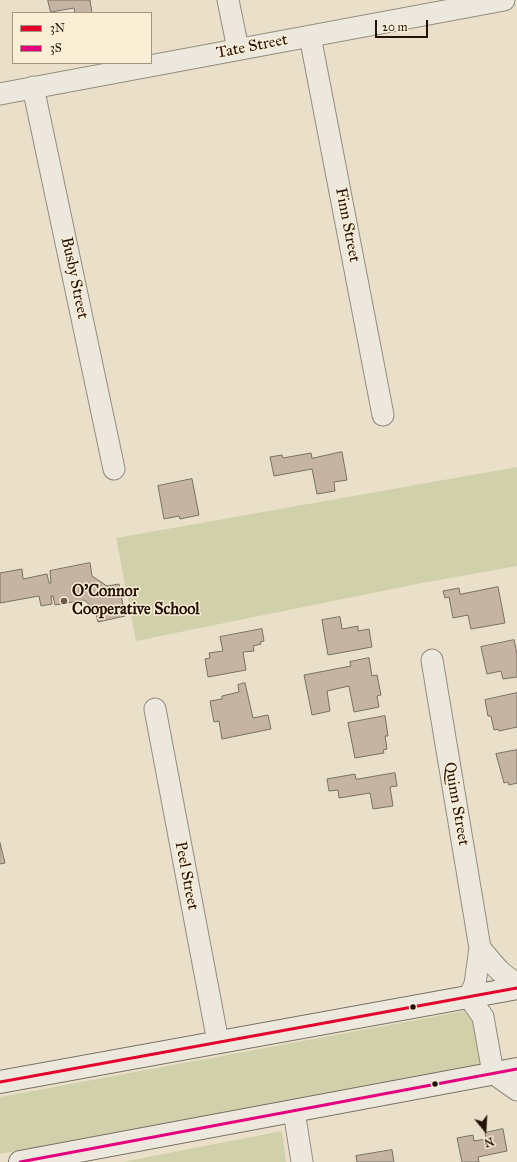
<!DOCTYPE html>
<html>
<head>
<meta charset="utf-8">
<style>
	body { margin:0 }
	#map { position:relative; width:517px; height:1162px; overflow:hidden; background:#eae0ca; font-family:"IM FELL Great Primer",serif }
	canvas { display:block }
	.legend { position:absolute; left:12px; top:12px; width:140px; height:52px; box-sizing:border-box; background:#faeed4; border:1px solid #a49682; margin:0; padding:5px 7px; list-style:none; font-size:12px; color:#241108 }
	.legend li { display:flex; align-items:center; gap:8px; height:20px }
	.legend b { width:20px; border:1px solid #a49682 }
	.north { position:absolute; left:465px; top:1110px; width:40px; height:40px; -webkit-text-stroke:3px #faeed4; paint-order:stroke; rotate:162deg; font-size:11px; font-weight:700; line-height:16px; text-align:center; color:#241108 }
	.north::after { content:''; display:block; margin:auto; width:14px; height:18px; background:#241108; clip-path:polygon(50% 0,100% 100%,50% 72%,0 100%) }
	.scale { position:absolute; left:375px; top:20px; width:53px; height:18px; box-sizing:border-box; border:2px solid #241108; border-top:0; padding-left:5px; font-size:12px; line-height:14px; white-space:nowrap; color:#241108; -webkit-text-stroke:3px #faeed4; paint-order:stroke }
</style>
</head>
<body>
<div id="map">
<canvas width="517" height="1162"></canvas>
<ul class="legend">
<li><b style="height:5px;background:#e4002b"></b>3N</li>
<li><b style="height:5px;background:#e5007d"></b>3S</li>
</ul>
<div class="north">N</div>
<div class="scale">20 m</div>
</div>
<script>
const c = document.querySelector('canvas').getContext('2d');
c.lineJoin = 'round';
function paint(path, color) { c.fillStyle = color; c.fill(path, 'evenodd'); }
function trace(path, color, width, dash) { c.strokeStyle = color; c.lineWidth = width; c.lineCap = dash ? 'butt' : 'round'; c.setLineDash(dash || []); c.stroke(path); }
function write(font, color, halo, rows, align = 'center') {
  c.font = font + ' "IM FELL Great Primer",serif'; c.lineWidth = 3; c.setLineDash([]); c.textBaseline = 'middle'; c.strokeStyle = halo; c.fillStyle = color; for (const [text, x, y, turn = 0] of rows) {
    c.save(); c.translate(x, y); c.rotate((+turn || 0) * Math.PI / 180); c.textAlign = isNaN(turn) ? turn : align; if (halo) c.strokeText(text, 0, 0); c.fillText(text, 0, 0); c.restore();
  }
}
paint(new Path2D(`
	M517,467V566L422,583L136,641L116,538Z
	M470,1010L473,1012L482,1063L469,1068L0,1154V1097Z
	M282,1131L286,1162H122Z`), '#d0d1ab');
const building = new Path2D(`
	M48,0H90L92,13H75L74,8L51,12Z
	M342,452L347,480L334,482L335,491L317,494L312,469L274,476L270,457L282,455L283,458L311,453L312,458Z
	M192,479L199,515L180,519L179,516L164,519L158,486Z
	M90,563L92,576L107,586L119,584L125,616L98,622L95,609L84,600L55,605L53,596H51L52,604L41,606L39,596L0,603V573L22,569L23,579L47,574L49,583H51L50,571Z
	M498,587L505,623L471,629L468,615L453,618L449,597L445,598L443,591L459,588L460,594Z
	M340,617L342,629L358,626V631L369,629L372,647L328,655L322,620Z
	M262,629L264,641L260,642L261,644L253,646L254,651L243,652L246,670L208,677L205,659L210,658L209,653L223,651L220,637Z
	M514,640L517,654V677L503,679L501,671L487,674L481,647Z
	M369,658L372,676L377,675L381,695L377,696L379,707L354,712L349,686L327,691L330,711L312,715L304,675L351,666L350,662Z
	M245,683L253,718L268,715L271,729L222,739L219,721L214,722L210,701L222,699V696L239,692L238,685Z
	M517,693V727L499,731L498,729L494,730L491,716H488L485,700Z
	M385,716L388,736H385L387,749L383,750L384,753L355,758L348,723Z
	M517,750V783L509,785L508,782L504,783L496,754Z
	M395,773L397,786L390,787L393,806L373,809L370,793L339,798L338,790L329,791L327,779L355,774L356,779Z
	M0,843L5,863L0,864Z
	M503,1129L507,1151L478,1157L479,1162H462L457,1138L473,1135L474,1141L486,1139L485,1133Z
	M392,1150L394,1162H357L356,1156Z`);
paint(building, '#c6b4a2');
trace(building, '#787064', 1);
const minor = new Path2D(`
	M228,0L238,49
	M310,36L383,415
	M33,87L114,469
	M0,94L504,0
	M432,660L480,948L475,984L469,997L483,1017L493,1073L517,1090
	M155,709L218,1042
	M480,948C492,962 500,975 517,983
	M294,1111L302,1162`);
const secondary = new Path2D(`
	M0,1082L517,988
	M20,1162L517,1069`);
trace(minor, '#948c7f', 23);
trace(secondary, '#787064', 24);
trace(minor, '#ede8dd', 21);
trace(secondary, '#ede8dd', 22);
trace(new Path2D(`
	M0,1082L517,988`), '#e4002b', 3);
trace(new Path2D(`
	M20,1162L517,1069`), '#e5007d', 3);
for (const [x, y, r, color] of [
	[64,601,4,"#69594c"],
	[413,1007,3.5,"#241108"],
	[435,1084,3.5,"#241108"]
]) { const dot = new Path2D(); dot.arc(x, y, r, 0, 2 * Math.PI); c.fillStyle = color; c.fill(dot); trace(dot, '#faeed4', 1.5); }
write('16px', '#241108', '#faeed4', [
	["Tate Street",252,47,-11],
	["Finn Street",347,225,79],
	["Busby Street",74,278,78],
	["Quinn Street",456,804,80],
	["Peel Street",186,876,79]
]);
write('bold 16px', '#241108', '#faeed4', [
	["O'Connor",72,592],
	["Cooperative School",72,610]
], 'left');
</script>
</body>
</html>
